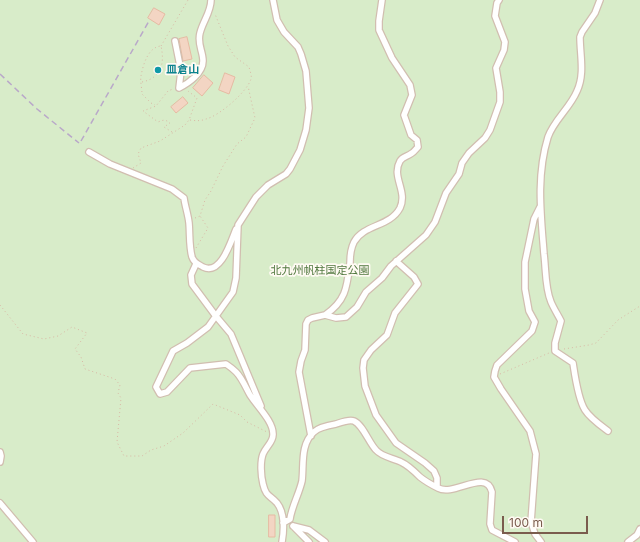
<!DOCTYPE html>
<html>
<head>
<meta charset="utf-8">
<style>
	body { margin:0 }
	#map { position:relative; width:640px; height:542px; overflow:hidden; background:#fdf6ec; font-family:Inter,sans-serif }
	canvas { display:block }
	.scale { position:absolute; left:502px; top:516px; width:86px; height:18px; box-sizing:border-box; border:2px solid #7a5c4d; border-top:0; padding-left:5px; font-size:12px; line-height:14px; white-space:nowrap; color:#7a5c4d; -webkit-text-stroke:3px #fffaf3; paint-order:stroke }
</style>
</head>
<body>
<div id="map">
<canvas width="640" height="542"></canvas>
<div class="scale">100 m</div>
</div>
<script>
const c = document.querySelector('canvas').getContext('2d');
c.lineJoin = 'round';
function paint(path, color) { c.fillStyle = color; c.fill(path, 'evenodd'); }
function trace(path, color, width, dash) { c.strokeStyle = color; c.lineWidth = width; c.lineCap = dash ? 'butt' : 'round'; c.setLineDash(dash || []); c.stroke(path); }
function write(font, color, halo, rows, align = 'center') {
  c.font = font + ' Inter,"Noto Sans JP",sans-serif'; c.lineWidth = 3.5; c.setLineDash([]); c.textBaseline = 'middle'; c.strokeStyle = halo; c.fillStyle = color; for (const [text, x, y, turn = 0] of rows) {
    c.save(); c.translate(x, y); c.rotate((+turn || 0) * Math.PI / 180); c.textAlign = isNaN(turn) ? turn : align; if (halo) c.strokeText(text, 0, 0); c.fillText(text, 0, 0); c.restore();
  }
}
paint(new Path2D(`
	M0,0H640V542H0Z`), '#d8ecc9');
const building = new Path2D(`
	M154,8L165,14L159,25L148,18Z
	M187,37L192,59L183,61L179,39Z
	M225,73L235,77L229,94L219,90Z
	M204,75L213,83L202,96L193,88Z
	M183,97L188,103L176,113L171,107Z
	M269,515H275V537H269Z`);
paint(building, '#f3d5c3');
trace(building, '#e6bba3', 1);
const minor = new Path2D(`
	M273,0L277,20L284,32L298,47L301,54L306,71L309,108L306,130L300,150L290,169L286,174L268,185L256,197L238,225L236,278L233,292L208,327L187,343L173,351L156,387L160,394L167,392L190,368L226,364C229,366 233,369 236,372C242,378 246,388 250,395C257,406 274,422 273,435C273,442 266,447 263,454C260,462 261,476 263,484C266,497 270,495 277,503C285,513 284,531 282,542
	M600,0L595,13L582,32L580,37C580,55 585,74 577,91C570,108 554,120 548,137C536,176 541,215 544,254C546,270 545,288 551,302C554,309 558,315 561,321L555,343V351L573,363C575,376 578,399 585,410C590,418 600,425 608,431
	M175,41L181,71L179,88C189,83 203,73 203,61C203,51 197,44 200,33C203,21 211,12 211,0
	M89,152L110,164L172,189L184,198C185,206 188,214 189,223C190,234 189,246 192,257C194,263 198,264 203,267C221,276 231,241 236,229
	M540,207L534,219L525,262V289L529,311L535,322L532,331L497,365L495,371L494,377L501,389L530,431L536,454L531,522L535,534L541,542
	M396,261L414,277L418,284L395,313L387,335L371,350L364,360L363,368L365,386L376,415L396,443L425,463L434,471L437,478V487
	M196,264L191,275L192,284L215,315L231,334L261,406
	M325,315C346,301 347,287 350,263C350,256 351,248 354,242C364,224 390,227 400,208C408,191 391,177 400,161C403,156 407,157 412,153C414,152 416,149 418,147L417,140L411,135L404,115L412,95L410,85L392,58L379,30V21L382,0
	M311,436L299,372L301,361L305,350L306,324L308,320L312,318L325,315L336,318L346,317L357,307L366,292L382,278L391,266L426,235L435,222L446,193L459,174L462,163L469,153L485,138L490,130L500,102V92L496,68L504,50L505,42L495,16L497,3L499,0
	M0,452L1,456L0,462
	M0,503L33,542
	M283,523L290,519C292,506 299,494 302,481C304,465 300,444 314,432C319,427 330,425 336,424C342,422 349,419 354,421C363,425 369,443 376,450C382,457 393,458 401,462C408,465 414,471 420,477C425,481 432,485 438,488C454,497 486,468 492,492L490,524L492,530L515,542
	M293,526L309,530L325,542
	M293,526L309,542
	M628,542L637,535L640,529`);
trace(minor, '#d1beb0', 8);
trace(new Path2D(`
	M161,46L188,0
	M142,82C161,78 165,64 161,46C148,47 143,65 141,76C140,81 142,89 142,94L151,103L155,105
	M190,120C196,121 201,121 206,119C219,116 247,92 251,79C252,76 250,71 249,67L235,57L228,46L215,14
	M172,132L164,127L170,123C165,119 163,120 158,122L143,111L156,106L168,91L173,89
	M133,168L141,163L138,154L141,148L160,141L185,125L189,120L197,98L188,91
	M195,218L200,216L205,200L211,191L223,166L237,144L246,137L255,118L248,86
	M196,248L208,228L200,216
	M0,305L23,334L44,339L58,336L72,327L87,333L75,349L81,357L85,369L115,379L120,385L118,393L121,398L117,442L124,456H142L151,450L164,446L183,433L213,404L240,415L247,422L267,432
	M564,349L589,345L596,343L618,320L640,306
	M500,374L549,353`), '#d9b8a5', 1, [1, 3]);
trace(minor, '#fff', 5.5);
trace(new Path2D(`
	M0,74L37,109L79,143
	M81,141L149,21`), '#b9a8c9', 1.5, [6, 4]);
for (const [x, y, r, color] of [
	[158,70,4,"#0f9aa8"]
]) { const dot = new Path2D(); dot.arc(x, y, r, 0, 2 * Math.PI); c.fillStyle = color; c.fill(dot); trace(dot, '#fffaf3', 1.5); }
write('bold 11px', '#0d838f', '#fffaf3', [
	["皿倉山",166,70]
], 'left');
write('11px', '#537a41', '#fffaf3', [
	["北九州帆柱国定公園",320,271]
]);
</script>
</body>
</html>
